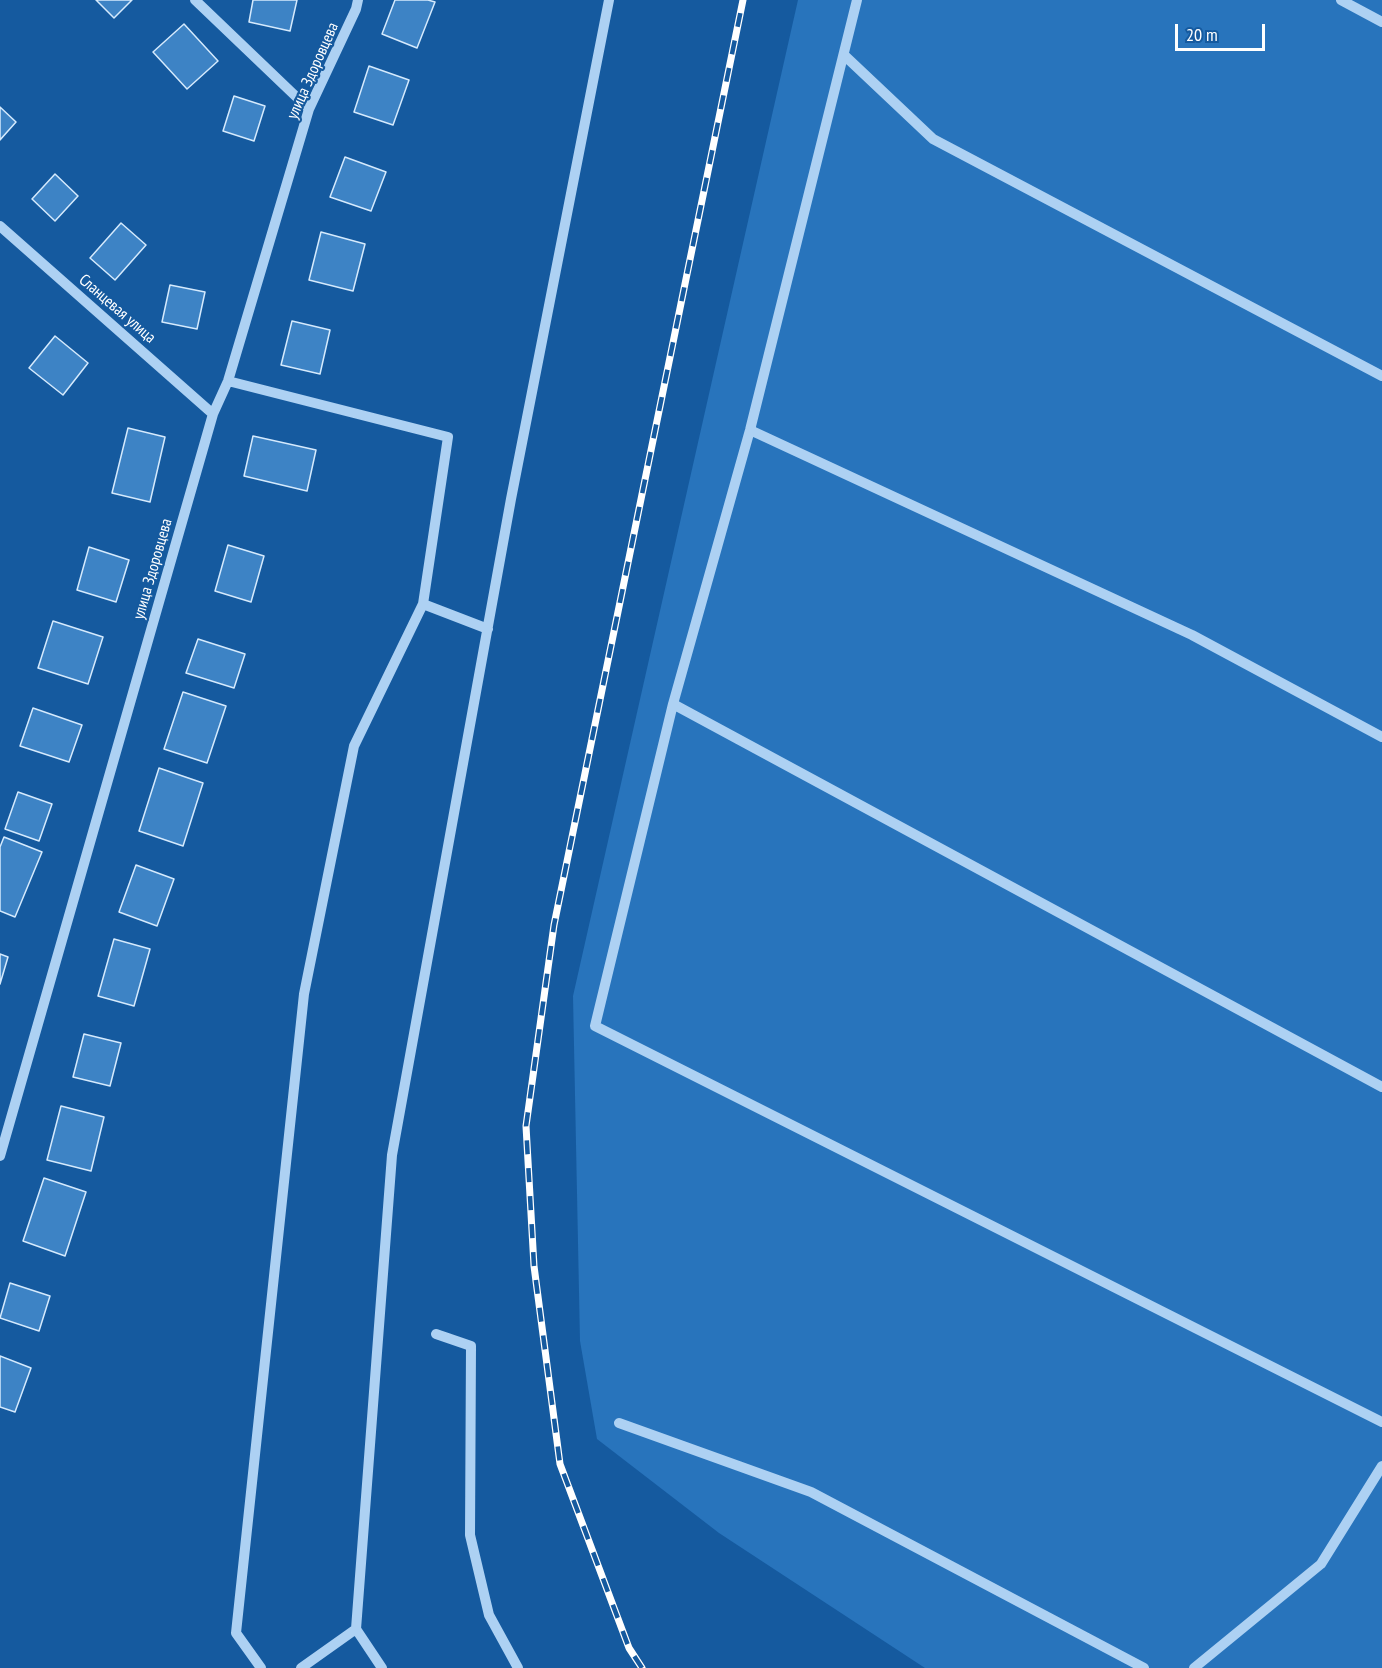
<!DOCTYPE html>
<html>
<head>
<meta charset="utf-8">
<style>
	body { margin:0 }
	#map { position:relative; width:1382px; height:1668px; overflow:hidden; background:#155a9f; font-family:"PT Sans Narrow",sans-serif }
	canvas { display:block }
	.scale { position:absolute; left:1175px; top:24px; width:90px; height:27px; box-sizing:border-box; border:3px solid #fff; border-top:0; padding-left:8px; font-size:18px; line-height:21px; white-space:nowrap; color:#fff; -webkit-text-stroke:4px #155a9f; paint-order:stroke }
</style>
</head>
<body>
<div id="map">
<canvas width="1382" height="1668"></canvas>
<div class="scale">20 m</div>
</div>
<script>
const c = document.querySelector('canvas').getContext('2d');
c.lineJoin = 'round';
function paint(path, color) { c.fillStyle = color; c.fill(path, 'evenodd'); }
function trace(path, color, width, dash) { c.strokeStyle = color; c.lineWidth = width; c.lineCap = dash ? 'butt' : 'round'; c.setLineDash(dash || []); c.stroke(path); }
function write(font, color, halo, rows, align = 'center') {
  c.font = font + ' "PT Sans Narrow",sans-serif'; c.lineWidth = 4.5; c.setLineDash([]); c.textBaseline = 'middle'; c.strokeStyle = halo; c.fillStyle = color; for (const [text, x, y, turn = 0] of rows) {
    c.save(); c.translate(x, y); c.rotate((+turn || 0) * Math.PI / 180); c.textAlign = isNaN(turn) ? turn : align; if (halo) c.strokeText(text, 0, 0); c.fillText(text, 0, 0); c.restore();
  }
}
paint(new Path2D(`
	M798,0H1382V1668H925L719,1533L597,1439L580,1341L573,996Z`), '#2874bc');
const building = new Path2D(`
	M96,0H132L114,18Z
	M253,0H297L290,31L249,22Z
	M395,0H428L435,2L417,48L382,34Z
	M184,24L218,61L187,89L153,52Z
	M369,66L409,80L393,125L354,112Z
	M234,96L265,106L254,141L223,131Z
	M0,107L16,122L0,140Z
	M345,157L386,172L371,211L330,197Z
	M55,174L78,196L55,221L32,199Z
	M121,223L146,245L115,280L90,258Z
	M321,232L365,244L353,291L309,280Z
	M170,285L205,292L197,329L162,322Z
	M292,321L330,330L320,374L281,365Z
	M55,336L88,363L63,395L29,368Z
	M128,428L165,437L150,502L112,493Z
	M253,436L316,450L307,491L244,476Z
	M228,545L264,556L251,602L215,591Z
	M89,547L129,560L116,602L77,590Z
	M53,621L103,637L88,684L38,668Z
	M198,639L245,654L234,688L186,673Z
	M183,692L226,706L207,763L164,749Z
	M33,708L82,725L69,762L20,746Z
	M159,768L203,783L183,846L139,831Z
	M18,792L52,804L39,841L5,829Z
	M4,837L42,852L15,917L0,911V847Z
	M136,865L174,879L157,926L119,912Z
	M114,939L150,949L134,1006L98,996Z
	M0,954L8,957L0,984Z
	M84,1034L121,1043L110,1086L73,1077Z
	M61,1106L104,1117L91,1171L47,1160Z
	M44,1178L86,1192L65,1256L23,1241Z
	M10,1283L50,1296L39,1331L0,1318Z
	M0,1356L31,1368L15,1412L0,1407Z`);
paint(building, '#3d83c5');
trace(building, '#d5eafd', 1.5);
trace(new Path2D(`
	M195,0L309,109
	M857,0L750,430L673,704L595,1026L1382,1422
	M1341,0L1382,22
	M844,55L933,139L1382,376
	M0,226L213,414
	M228,381L448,437L423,604
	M750,430L1192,635L1382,737
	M673,704L1382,1087
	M0,1156L213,414L228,381L309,109L356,9L358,0
	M436,1334L471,1346L470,1535L489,1615L518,1668
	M619,1423L811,1492L1144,1668
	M261,1668L236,1633L304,994L354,746L423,604L488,629
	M301,1668L356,1629
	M382,1668L356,1629L392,1155L511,499L609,0
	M1194,1668L1321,1564L1382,1466`), '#add1f3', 10);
const rail = new Path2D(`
	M642,1668L629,1648L560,1464L534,1266L526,1126L554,925L743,0`);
trace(rail, '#fff', 7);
trace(rail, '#155a9f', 4.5, [14]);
write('16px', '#fff', '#155a9f', [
	["улица Здоровцева",313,71,-66],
	["Сланцевая улица",117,309,41],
	["улица Здоровцева",153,569,-74]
]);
</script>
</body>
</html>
